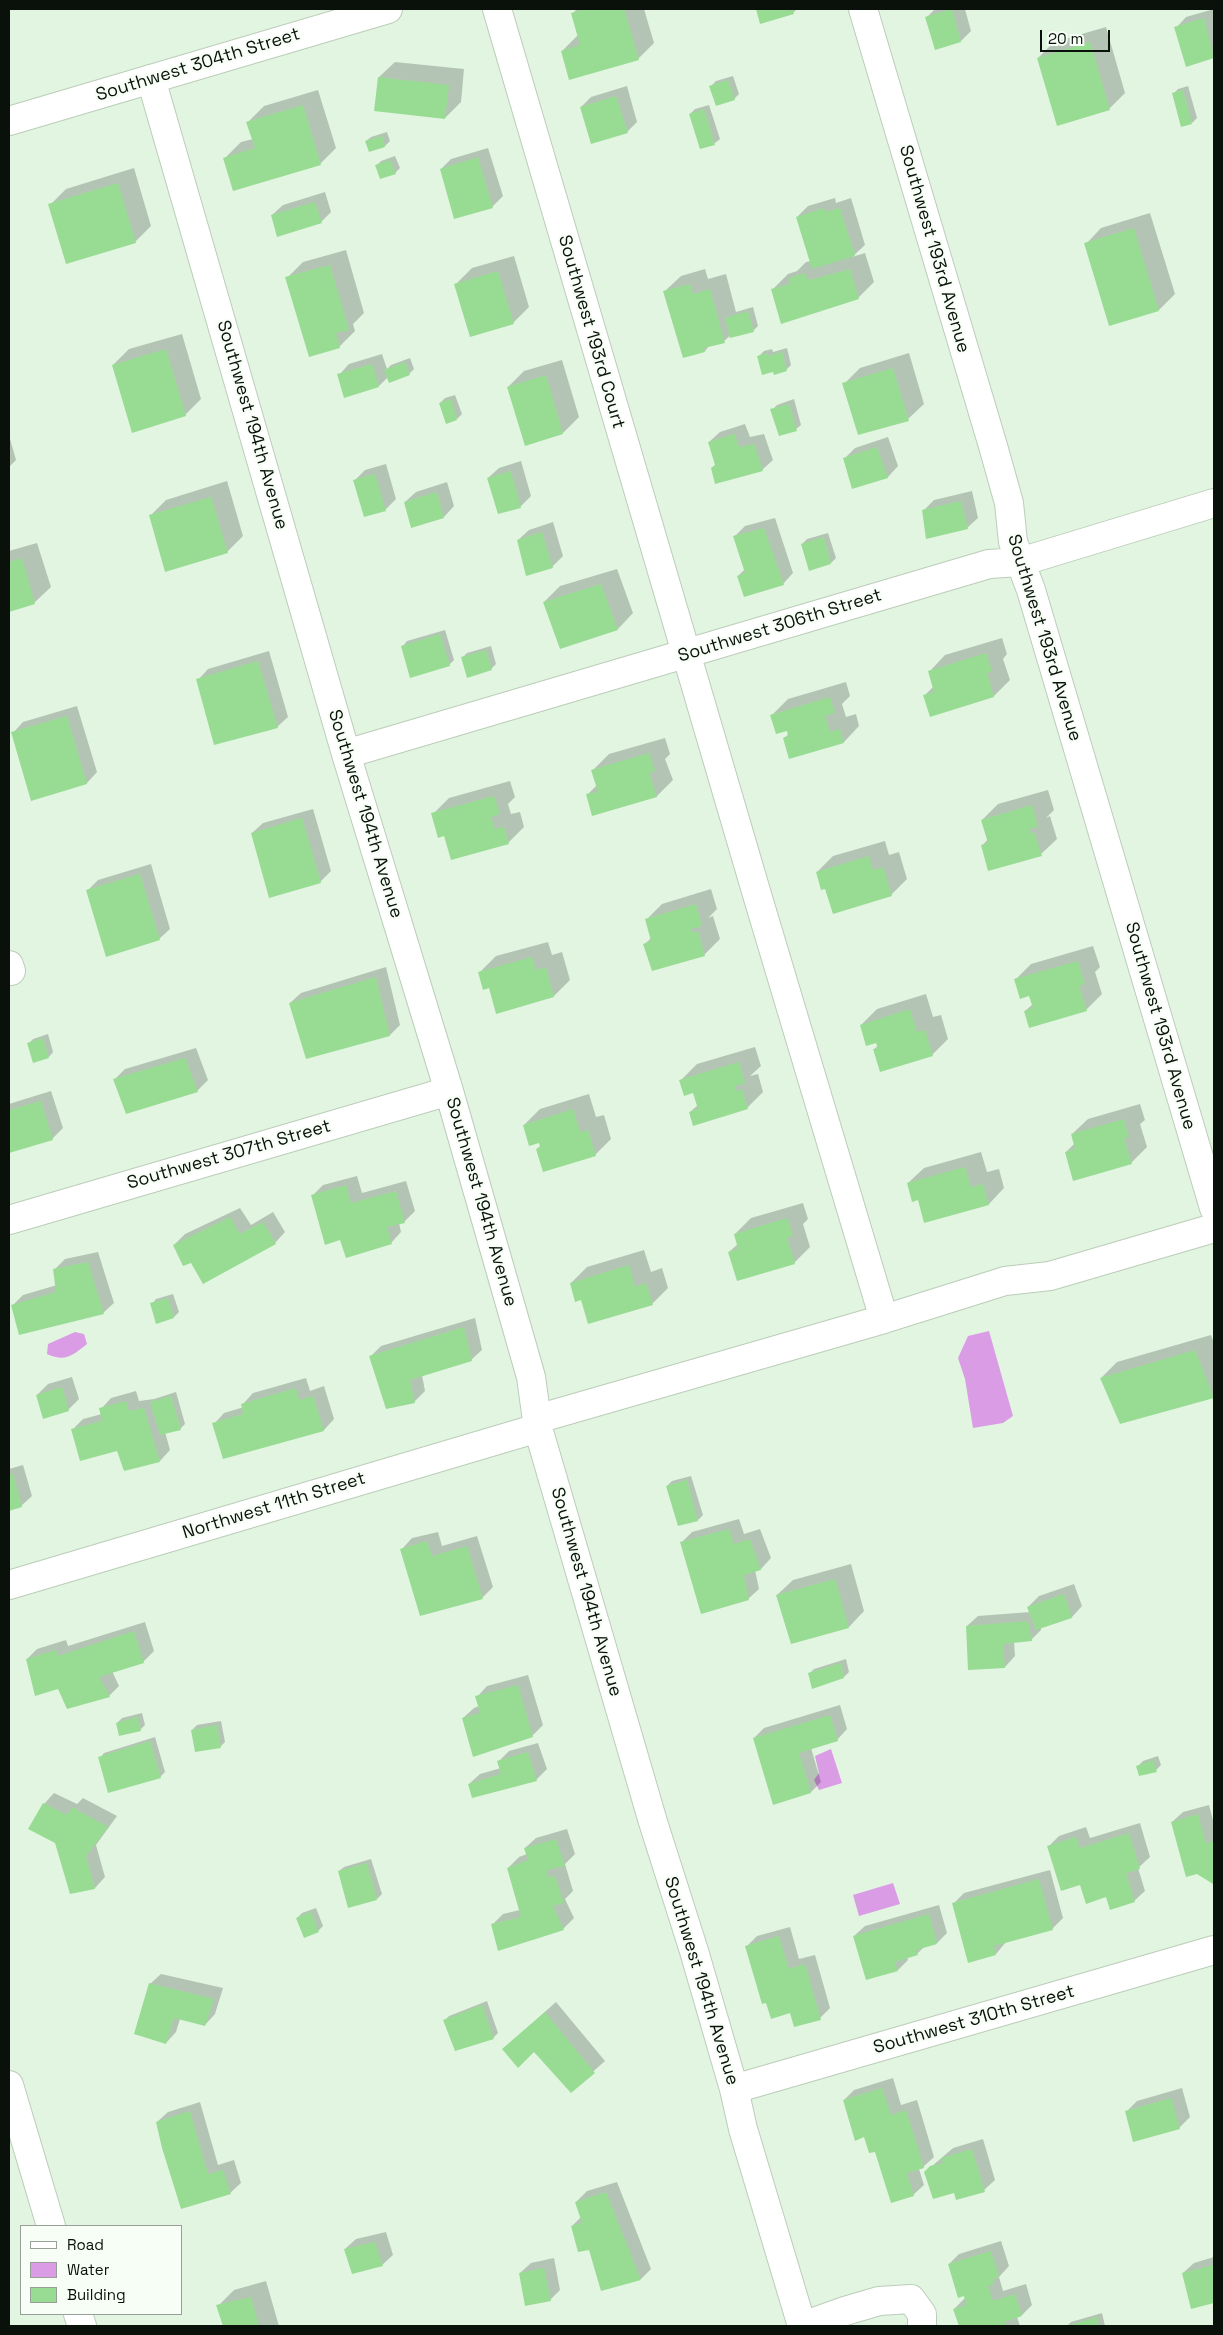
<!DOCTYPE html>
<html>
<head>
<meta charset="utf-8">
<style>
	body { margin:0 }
	#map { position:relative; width:1223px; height:2335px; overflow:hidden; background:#e2f5e1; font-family:"Space Grotesk",sans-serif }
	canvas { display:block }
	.frame { position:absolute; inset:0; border:10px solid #0a110a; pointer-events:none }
	.legend { position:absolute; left:20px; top:2225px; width:162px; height:90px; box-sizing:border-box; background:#f7fef6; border:1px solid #989f98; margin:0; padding:6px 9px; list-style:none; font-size:15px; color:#0a110a }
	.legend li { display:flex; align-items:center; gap:10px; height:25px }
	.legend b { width:25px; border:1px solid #989f98 }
	.scale { position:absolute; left:1040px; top:30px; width:70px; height:22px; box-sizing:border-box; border:2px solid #0a110a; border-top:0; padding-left:6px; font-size:15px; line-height:18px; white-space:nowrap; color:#0a110a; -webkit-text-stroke:4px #f7fef6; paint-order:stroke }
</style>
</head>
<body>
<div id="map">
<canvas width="1223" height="2335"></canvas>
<div class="frame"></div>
<ul class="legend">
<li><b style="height:6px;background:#fff"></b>Road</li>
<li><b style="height:14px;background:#d99ce5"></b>Water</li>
<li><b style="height:14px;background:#98dc94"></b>Building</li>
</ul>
<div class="scale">20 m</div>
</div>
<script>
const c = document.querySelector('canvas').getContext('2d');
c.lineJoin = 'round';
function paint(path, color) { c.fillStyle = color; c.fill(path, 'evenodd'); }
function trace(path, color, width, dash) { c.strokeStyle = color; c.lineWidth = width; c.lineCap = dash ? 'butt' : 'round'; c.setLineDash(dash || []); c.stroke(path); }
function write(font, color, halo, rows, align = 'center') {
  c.font = font + ' "Space Grotesk",sans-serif'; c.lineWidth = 4.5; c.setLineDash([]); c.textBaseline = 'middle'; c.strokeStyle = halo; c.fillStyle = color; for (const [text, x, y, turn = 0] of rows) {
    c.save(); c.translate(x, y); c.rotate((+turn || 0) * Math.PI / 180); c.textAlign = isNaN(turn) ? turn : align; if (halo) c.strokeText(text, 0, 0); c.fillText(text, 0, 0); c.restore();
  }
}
paint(new Path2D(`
	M989,1331L1013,1416L1003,1423L973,1428L965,1379L958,1358L968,1336Z
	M75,1332L84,1334L87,1344C72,1356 65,1362 47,1354L48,1344Z
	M831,1749L842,1783L819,1790L814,1780L819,1773L815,1756Z
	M893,1883L900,1904L859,1916L853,1895Z`), '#d99ce5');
paint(new Path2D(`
	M577,9H644L654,43L638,59L562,51L578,35L572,14Z
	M757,9H797L793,13L761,22Z
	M935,9H965L971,31L961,41L926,18Z
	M1214,9V57L1187,65L1176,28L1186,17Z
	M1106,27L1125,93L1110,108L1058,124L1038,58L1054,42Z
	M395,62L464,69L461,102L445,118L379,77Z
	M733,76L739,94L734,99L711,86L716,81Z
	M627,86L637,122L627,132L581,107L591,97Z
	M1188,86L1197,118L1192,123L1173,94L1178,89Z
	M318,90L336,148L320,164L225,158L241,142L253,139L248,122L264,106Z
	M709,105L720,139L715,143L700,148L690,114L695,109Z
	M387,132L390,141L385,146L366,141L371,137Z
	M488,148L503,196L492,207L441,169L451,159Z
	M395,156L400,168L395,173L376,166L381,161Z
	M134,168L151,226L135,242L50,205L66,189Z
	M325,192L331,212L321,222L272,215L283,205Z
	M835,198L836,203L851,198L865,245L852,257L865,253L874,282L858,298L772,290L788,274L797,271L806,262L811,261L797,217L808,206Z
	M1150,213L1175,294L1159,310L1086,244L1101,228Z
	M346,250L364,313L353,324L355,331L339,347L287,278L303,262Z
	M514,256L529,307L513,323L456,284L472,268Z
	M705,269L708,279L726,274L736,312L753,307L758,326L753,331L731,335L724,341L710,345L705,351L684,356L665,291L681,276Z
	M182,334L201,399L185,415L113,365L129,349Z
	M787,348L791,365L786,370L759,356L764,351L772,349L773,352Z
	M909,353L924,404L908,419L844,384L860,368Z
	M382,354L387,369L391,365L410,358L414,369L409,374L388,377L379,386L339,375L349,364Z
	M562,360L579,417L563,433L508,387L524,371Z
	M455,395L462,414L457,419L440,403L445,398Z
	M794,399L801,425L796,429L772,410L777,405Z
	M745,424L750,437L764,434L773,460L762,470L717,465L709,442L720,432Z
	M9,435L16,460L9,467Z
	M888,437L898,466L888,477L853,487L844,459L855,448Z
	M521,461L531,496L521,506L498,513L488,478L499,468Z
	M386,464L396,499L385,510L354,481L365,470Z
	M227,481L243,536L227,552L150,516L166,500Z
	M447,482L454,506L444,517L405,502L416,492Z
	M972,491L978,518L967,528L923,511L934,500Z
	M775,518L793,573L783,584L738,576L745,569L734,537L745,526Z
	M553,522L563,556L552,567L518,540L529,530Z
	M828,533L836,558L831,563L802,544L807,539Z
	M37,543L51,587L35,602L9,610V551Z
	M617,569L633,613L618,629L544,602L560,586Z
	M445,630L454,660L449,665L403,646L407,641Z
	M1002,638L1007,654L1003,659L1010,680L994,696L925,695L934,686L930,671L945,655Z
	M491,646L496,664L491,669L462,658L467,653Z
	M269,651L288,717L277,727L198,680L208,669Z
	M846,682L850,696L842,704L846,717L856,714L859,726L844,742L784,738L789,734L787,730L772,715L788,699Z
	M77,706L97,772L87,783L32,799L13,733L23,722Z
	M665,738L670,754L665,759L673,780L657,796L587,795L597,785L593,770L609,754Z
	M510,781L515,797L508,804L511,814L520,812L524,827L508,843L445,835L433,814L449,798Z
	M1048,790L1054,810L1046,818L1050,816L1057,839L1041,854L982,846L988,839L982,820L998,804Z
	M313,809L331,871L320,882L252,833L263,823Z
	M885,841L889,855L899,852L907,879L891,895L826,888L817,872L833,856Z
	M151,864L170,929L159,939L87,891L98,880Z
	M711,889L717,909L708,918L713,916L720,939L704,955L645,944L651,938L646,920L662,904Z
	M548,942L552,955L562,952L570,980L554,996L490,987L480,972L496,956Z
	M1093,946L1100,967L1095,972L1102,994L1086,1010L1025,1011L1033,1004L1030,994L1015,980L1031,964Z
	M386,967L400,1025L390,1035L290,1003L301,993Z
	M926,994L933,1017L941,1015L948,1039L932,1055L874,1050L878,1045L861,1025L877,1009Z
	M48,1034L53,1052L49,1057L28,1044L33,1039Z
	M755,1047L761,1066L750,1076L758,1074L763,1092L747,1108L690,1112L698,1105L694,1091L681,1080L697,1064Z
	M196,1048L208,1080L197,1091L115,1079L125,1069Z
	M51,1091L63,1128L52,1139L9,1152V1104Z
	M589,1094L596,1117L604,1115L611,1139L595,1155L537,1149L541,1145L524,1125L540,1109Z
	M1140,1104L1145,1120L1140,1124L1147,1147L1131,1163L1066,1152L1075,1143L1072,1134L1088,1119Z
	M981,1152L987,1172L999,1169L1004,1188L989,1204L919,1198L908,1183L924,1168Z
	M357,1176L362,1193L406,1181L415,1211L404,1222L399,1223L401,1232L391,1243L341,1239L312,1196L323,1185Z
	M803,1203L808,1219L803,1224L810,1247L794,1263L729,1252L738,1244L735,1234L751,1218Z
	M240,1208L251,1225L273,1212L285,1232L275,1243L192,1262L174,1245L185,1234Z
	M644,1250L651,1272L662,1268L668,1288L652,1304L582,1298L571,1283L587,1267Z
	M98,1252L114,1303L103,1313L13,1305L23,1295L57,1285L54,1270L65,1259Z
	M173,1294L179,1312L174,1317L157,1322L152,1304L156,1299Z
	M475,1318L482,1350L471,1360L422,1375L425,1391L414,1402L371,1356L381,1346Z
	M1211,1335L1214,1343V1397L1121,1422L1101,1378L1117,1362Z
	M72,1377L79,1399L68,1410L37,1395L48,1384Z
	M306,1378L310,1391L324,1386L334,1419L324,1430L224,1457L214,1424L224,1413L244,1407L243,1404L253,1393Z
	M136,1391L139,1401L154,1399L176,1392L185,1424L180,1429L165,1432L170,1450L160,1461L117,1449L72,1430L83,1419L102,1414L101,1409L111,1398Z
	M23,1465L32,1496L21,1506L9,1510V1469Z
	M691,1476L703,1515L698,1520L679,1525L667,1486L672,1481Z
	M739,1519L744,1534L760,1529L771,1558L761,1569L755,1570L759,1589L748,1599L681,1543L692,1532Z
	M438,1532L442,1546L477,1536L493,1587L482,1598L402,1549L412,1538Z
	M851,1564L864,1611L849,1627L777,1595L793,1580Z
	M1074,1584L1082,1606L1072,1617L1041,1627V1630L1031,1640L1014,1641L1015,1656L1005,1667L967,1626L978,1616L1030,1612L1028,1607L1039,1596Z
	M145,1622L154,1651L143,1662L112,1671L119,1686L109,1696L59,1687L27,1659L37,1649L66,1640L68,1646Z
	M846,1659L849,1672L844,1677L809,1674L814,1669Z
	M528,1675L543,1725L532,1736L463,1718L474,1708L479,1706L477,1697L487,1686Z
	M840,1705L847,1729L837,1740L811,1748L821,1782L811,1792L774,1803L754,1738L764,1728Z
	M142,1713L145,1725L140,1730L117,1723L122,1718Z
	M221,1721L225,1742L220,1747L192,1730L197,1725Z
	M155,1737L165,1772L160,1777L100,1758L104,1753Z
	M538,1743L547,1769L536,1780L469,1784L480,1774L501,1768L499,1761L509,1751Z
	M1158,1756L1161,1765L1156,1770L1138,1766L1143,1761Z
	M54,1793L77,1804L83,1798L117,1816L96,1845L105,1877L95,1888L71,1893L44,1804Z
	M1209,1805L1214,1824L1213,1882L1197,1873L1172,1822L1183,1812Z
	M1140,1823L1150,1857L1138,1868L1145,1891L1134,1901L1107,1896L1081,1884L1048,1847L1059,1836L1086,1827L1090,1838Z
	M567,1829L575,1854L565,1864L573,1891L565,1899L574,1918L563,1929L492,1925L503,1914L520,1910L508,1868L519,1857L527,1854L525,1848L536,1838Z
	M371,1859L382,1894L377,1899L339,1871L344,1867Z
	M1050,1870L1063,1918L1052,1929L1006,1942L996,1954L953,1904L964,1893Z
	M939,1905L947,1933L937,1943L924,1947L917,1954L907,1957L908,1960L898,1970L854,1936L865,1926Z
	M316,1908L323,1926L318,1931L297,1918L302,1913Z
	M790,1927L799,1959L815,1955L830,2008L820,2018L791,2012L747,1946L757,1936Z
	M161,1974L223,1988L215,2014L205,2025L180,2019L176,2032L166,2043L150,1984Z
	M487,2001L498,2033L493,2038L444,2021L449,2016Z
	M556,2002L605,2061L571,2091L534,2051L503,2049Z
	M893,2078L901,2105L917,2100L934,2157L923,2167L919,2169L924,2185L913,2195L865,2136L844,2100L854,2090Z
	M1182,2088L1190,2117L1179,2128L1126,2112L1137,2101Z
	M200,2102L218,2165L234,2160L241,2183L230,2193L182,2207L157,2122L168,2112Z
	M983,2139L995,2180L984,2190L955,2192L931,2167L953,2148Z
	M617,2182L651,2269L641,2279L590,2249L572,2226L581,2217L576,2202L587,2191Z
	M386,2232L393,2255L382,2265L345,2249L356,2239Z
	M1001,2241L1009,2266L999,2277L1003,2291L1026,2284L1032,2305L1022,2315L1017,2317L1020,2326H960L954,2309L965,2298L949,2264L959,2254Z
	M1214,2257V2302L1192,2308L1183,2273L1194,2263Z
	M554,2258L560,2290L550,2300L520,2273L531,2263Z
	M266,2281L279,2326H224L218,2306L234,2290Z
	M1102,2313L1105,2326H1067L1071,2322Z`), '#0003');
paint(new Path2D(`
	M586,9H624L639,60L569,80L561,51L580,45L571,13Z
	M756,9H792L794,14L760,24Z
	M952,9L961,42L935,50L925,17Z
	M1204,18L1214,58L1186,67L1174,27Z
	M1090,42L1110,110L1057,126L1037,58Z
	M378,77L449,85L445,119L374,111Z
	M728,80L735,100L716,106L709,86Z
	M1183,90L1192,124L1181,127L1172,93Z
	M616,96L628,133L591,144L580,107Z
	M303,105L321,165L233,191L223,158L255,148L246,122Z
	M704,109L715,145L700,149L689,114Z
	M382,136L385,147L369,152L365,141Z
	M478,157L493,208L454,219L440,169Z
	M390,160L396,174L380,179L375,165Z
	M118,183L136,243L66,264L48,204Z
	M315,202L322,223L277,237L271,215Z
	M824,208L825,212L840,208L855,256L812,269L796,217Z
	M1134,228L1159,311L1109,326L1084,243Z
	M330,265L349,330L336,333L340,348L309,357L285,277Z
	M850,269L859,299L781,324L771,289L790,284L789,278L805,273L807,279L809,278L810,280Z
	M498,271L514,324L470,337L454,284Z
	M690,284L693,294L710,289L725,343L704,348L705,352L683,358L663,291Z
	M748,311L754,332L730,338L725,318Z
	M166,349L186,416L132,433L112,365Z
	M782,352L787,371L774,375L773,372L762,375L757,356L768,353V356Z
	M405,362L410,375L389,383L384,370Z
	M372,364L379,387L344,398L337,374Z
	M893,368L909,421L858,435L842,383Z
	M546,375L563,434L525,446L507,387Z
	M451,399L457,420L446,424L439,403Z
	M789,404L797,431L779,436L770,409Z
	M735,434L739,447L754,444L763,471L715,484L711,468L715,465L708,442Z
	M877,447L888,478L852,489L843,458Z
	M511,471L521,508L498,514L487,478Z
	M375,474L386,511L364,517L353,480Z
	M437,492L444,518L411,528L404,502Z
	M211,497L228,553L165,572L149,515Z
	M961,501L968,529L926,539L922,510Z
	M764,528L784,585L744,597L737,576L745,573L733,536Z
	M542,532L553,568L526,576L517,540Z
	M824,537L831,564L809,571L801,544Z
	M22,558L35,604L9,612V562Z
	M601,584L618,630L560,649L543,602Z
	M440,634L450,666L410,678L401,646Z
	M486,650L492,670L467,678L461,657Z
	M986,653L992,671L987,673L994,697L930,717L923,695L934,692L928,671Z
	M258,661L278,728L214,745L196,679Z
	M830,697L835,713L825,716L830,732L840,729L844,743L789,759L783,738L788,736L787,731L776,734L770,715Z
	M67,716L87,784L31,801L11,732Z
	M649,753L655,771L649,773L657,797L592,816L586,794L598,792L591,770Z
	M494,796L500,814L491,817L495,829L504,827L509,844L451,860L444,836L438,838L431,813Z
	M1032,805L1038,827L1029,829L1030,833L1034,832L1042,856L988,871L981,845L988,843L981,820Z
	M302,818L321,883L269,898L251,833Z
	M869,856L873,870L883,867L892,896L833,914L825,889L821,890L816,872Z
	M140,874L160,940L106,957L86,890Z
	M696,904L702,926L691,929L693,933L698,931L705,956L652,971L643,944L651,941L645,919Z
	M532,957L536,970L546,967L554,997L496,1014L489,988L483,990L478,972Z
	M1078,961L1085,984L1079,986L1087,1011L1029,1028L1024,1011L1033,1008L1029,996L1020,999L1014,979Z
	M376,977L390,1036L306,1059L289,1003Z
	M910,1009L917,1032L925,1030L933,1056L880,1072L873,1049L878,1048L876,1043L866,1046L860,1025Z
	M43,1038L49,1058L33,1063L27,1043Z
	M185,1058L198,1092L126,1114L113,1079Z
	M739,1062L745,1083L735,1086L736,1091L742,1089L748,1109L693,1126L689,1112L698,1109L693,1093L684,1096L679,1080Z
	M41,1101L53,1140L9,1153V1110Z
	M573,1109L580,1132L588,1130L596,1156L543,1172L536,1149L540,1147L539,1143L529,1146L523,1125Z
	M1124,1119L1129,1137L1124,1138L1132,1164L1073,1181L1065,1152L1075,1149L1071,1134Z
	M965,1167L971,1187L983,1184L989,1205L924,1223L918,1200L912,1202L907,1183Z
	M346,1185L351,1203L396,1191L405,1223L387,1227L392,1244L346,1258L340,1240L325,1245L311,1195Z
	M230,1217L240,1234L263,1222L276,1244L203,1284L191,1263L183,1266L173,1245Z
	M787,1218L793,1236L787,1238L795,1264L737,1281L728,1252L738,1249L734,1234Z
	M88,1262L104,1314L19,1335L11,1305L56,1292L53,1269Z
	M629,1265L635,1287L646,1283L653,1305L588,1324L581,1300L575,1302L570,1283Z
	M168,1298L174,1318L156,1324L150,1303Z
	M464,1327L472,1361L410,1380L415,1403L386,1409L369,1356Z
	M1195,1350L1214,1398L1120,1424L1100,1378Z
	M62,1387L69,1411L43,1419L36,1395Z
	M296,1388L299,1400L313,1396L324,1431L223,1459L212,1423L243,1414L241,1404Z
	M171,1396L181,1430L160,1435L150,1402Z
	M126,1401L129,1411L144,1408L160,1462L124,1471L117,1451L80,1461L71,1429L102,1421L99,1408Z
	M13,1474L22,1507L9,1511V1475Z
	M687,1480L698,1521L678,1526L666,1486Z
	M729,1529L734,1544L750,1539L761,1570L744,1575L749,1600L701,1614L680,1542Z
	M427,1541L432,1556L467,1546L483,1599L420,1616L400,1549Z
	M835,1579L849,1628L791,1644L776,1595Z
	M1064,1594L1072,1618L1036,1630L1027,1607Z
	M1028,1621L1032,1641L1003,1644L1005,1668L968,1670L966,1626Z
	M134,1631L144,1663L99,1677L110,1697L67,1709L58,1689L35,1696L26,1659L56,1650L58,1656Z
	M841,1663L844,1678L812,1689L808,1673Z
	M518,1685L533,1737L473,1757L462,1718L480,1713L475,1696Z
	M830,1715L838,1741L799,1753L811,1793L773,1805L753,1738Z
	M137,1717L141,1731L119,1736L116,1723Z
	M217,1725L221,1748L195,1752L191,1730Z
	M150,1741L161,1778L108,1793L98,1757Z
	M528,1752L537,1781L472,1798L468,1784L501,1774L497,1761Z
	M1153,1760L1157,1772L1139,1776L1136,1766Z
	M43,1803L67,1815L72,1807L108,1827L86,1856L95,1889L70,1894L55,1843L28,1829Z
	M1198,1814L1206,1843L1214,1841L1213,1884L1197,1874L1186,1877L1171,1822Z
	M1129,1833L1140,1869L1126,1873L1135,1902L1110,1910L1106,1897L1086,1904L1080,1885L1061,1891L1047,1846L1076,1837L1080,1848Z
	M556,1839L565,1866L547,1870L548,1877L555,1876L564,1903L553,1906L564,1930L498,1951L491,1924L521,1917L507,1868L528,1860L524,1848Z
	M367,1863L377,1900L348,1908L338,1871Z
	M1039,1879L1053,1930L994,1946L996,1955L968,1963L952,1903Z
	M311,1912L319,1932L304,1938L296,1918Z
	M929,1914L937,1944L916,1950L918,1955L895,1962L898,1971L866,1980L853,1936Z
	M779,1936L789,1969L805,1964L821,2020L794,2027L790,2013L771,2019L766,2003L762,2004L745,1946Z
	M149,1983L214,1999L205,2026L174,2018L166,2044L134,2034Z
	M482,2005L494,2039L455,2051L443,2020Z
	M545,2012L595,2073L571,2093L534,2052L518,2068L502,2049Z
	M882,2088L891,2115L906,2110L924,2168L907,2173L914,2196L891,2203L875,2152L869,2153L864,2137L855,2141L843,2100Z
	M1171,2098L1180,2129L1133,2142L1125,2111Z
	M190,2111L208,2174L223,2170L231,2194L181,2209L162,2148L156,2122Z
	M972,2149L985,2192L956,2200L954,2193L933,2199L924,2172L930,2166L943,2163L941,2158Z
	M606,2192L641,2280L601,2291L589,2250L578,2252L571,2226L582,2223L575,2202Z
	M375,2242L383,2266L352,2274L344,2249Z
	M991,2251L999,2277L993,2279L994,2284L988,2286L993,2301L1015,2294L1022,2316L1005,2322L1007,2326H959L953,2309L966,2305L964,2296L958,2298L948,2264Z
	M1214,2265V2303L1191,2309L1182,2273Z
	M544,2268L551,2301L525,2306L519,2273Z
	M251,2297L259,2326H223L216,2305Z
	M1097,2317L1099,2326H1067Z`), '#98dc94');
const minor = new Path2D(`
	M497,9L758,898L884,1319
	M863,9L993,446L1009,503L1013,542L1031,590L1214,1208
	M151,79L346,754L449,1091L531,1377L538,1428L653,1822L694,1951L734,2089L743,2129L802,2326
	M346,754L989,564L1020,562L1214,503
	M9,965L11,971
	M9,1220L449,1091
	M537,1419L884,1319L1005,1281L1050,1276L1214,1228
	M9,1585L538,1428
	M9,2085L51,2226
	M734,2089L1214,1950
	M78,2314L82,2326
	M803,2326L845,2311L879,2301L911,2299L922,2314V2326`);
const tertiary = new Path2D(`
	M9,121L388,9`);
trace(minor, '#bbcdb9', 30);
trace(tertiary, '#bbcdb9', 30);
trace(minor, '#fff', 28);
trace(tertiary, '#fff', 28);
write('18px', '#0a110a', '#f7fef6', [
	["Southwest 304th Street",198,65,-17],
	["Southwest 193rd Avenue",934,249,74],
	["Southwest 193rd Court",591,332,74],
	["Southwest 194th Avenue",252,425,74],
	["Southwest 306th Street",780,626,-17],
	["Southwest 193rd Avenue",1044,638,73],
	["Southwest 194th Avenue",365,814,73],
	["Southwest 193rd Avenue",1160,1026,74],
	["Southwest 307th Street",229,1155,-16],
	["Southwest 194th Avenue",481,1202,74],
	["Northwest 11th Street",274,1506,-17],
	["Southwest 194th Avenue",586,1592,74],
	["Southwest 194th Avenue",701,1981,73],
	["Southwest 310th Street",974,2020,-16]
]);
</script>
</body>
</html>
